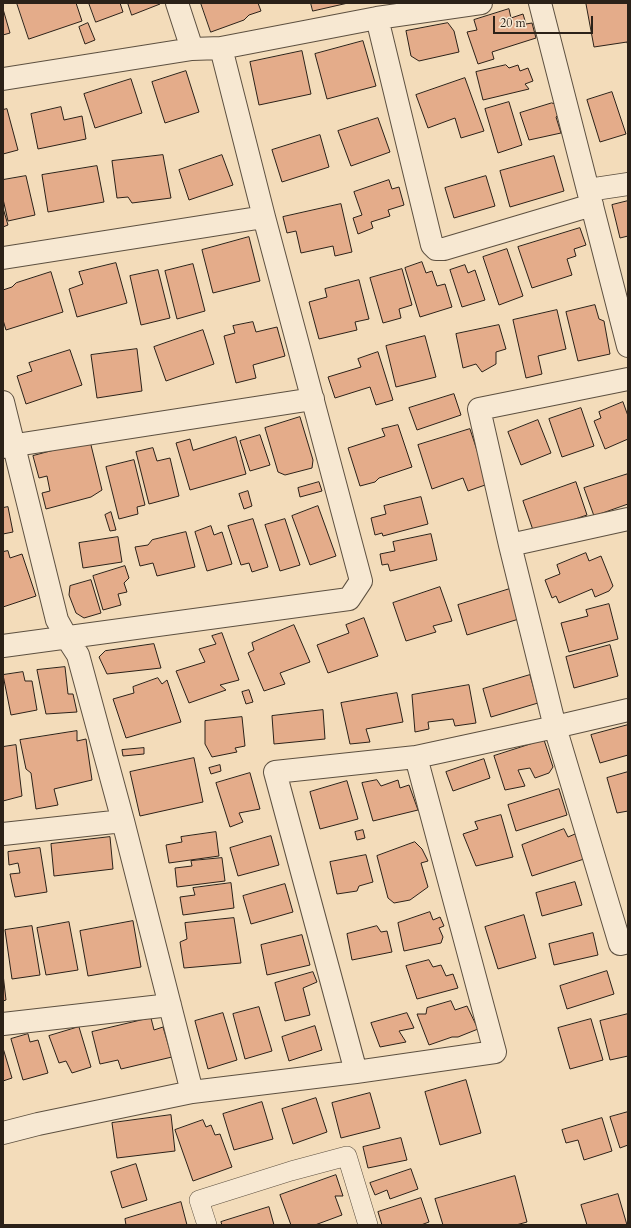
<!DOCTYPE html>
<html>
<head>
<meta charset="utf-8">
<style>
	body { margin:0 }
	#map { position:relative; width:631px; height:1228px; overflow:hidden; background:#f3dcba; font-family:Cardo,serif }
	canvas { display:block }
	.frame { position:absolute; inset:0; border:4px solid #2b2118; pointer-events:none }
	.scale { position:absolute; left:493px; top:16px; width:100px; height:18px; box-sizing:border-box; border:2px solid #2b2118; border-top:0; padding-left:5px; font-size:12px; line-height:14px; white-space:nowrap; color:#2b2118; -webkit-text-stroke:3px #f7e8d2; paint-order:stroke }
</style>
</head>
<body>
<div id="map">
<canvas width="631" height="1228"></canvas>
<div class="frame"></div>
<div class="scale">20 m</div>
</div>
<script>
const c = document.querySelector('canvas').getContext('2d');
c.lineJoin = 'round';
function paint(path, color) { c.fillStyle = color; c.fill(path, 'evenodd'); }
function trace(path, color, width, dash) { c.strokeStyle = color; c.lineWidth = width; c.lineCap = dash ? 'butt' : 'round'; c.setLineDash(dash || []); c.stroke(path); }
const building = new Path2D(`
	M17,3H76L82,21L29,39Z
	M89,3H120L123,12L96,22Z
	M128,3H159L160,4L132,15Z
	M201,3H258L261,11L249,15L244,20L211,32Z
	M311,3H348L313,11Z
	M591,3H628V46L627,42L594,47L586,4Z
	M3,9L10,33L3,35Z
	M509,9L511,18L523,14L526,24L532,23L536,38L492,52L494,59L478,64L467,32L477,30L474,20Z
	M88,23L95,40L85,44L79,27Z
	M448,23L454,31L459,52L419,61L411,56L406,31Z
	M363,41L376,86L327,99L315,54Z
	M302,51L311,94L259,105L250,62Z
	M506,65L509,68L518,65L520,71L528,68L533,81L525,84L529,89L483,100L476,72Z
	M186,71L199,112L165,123L152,82Z
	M465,78L484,131L461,138L455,118L428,128L416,95Z
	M131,79L142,113L95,128L84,94Z
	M612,92L626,134L600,142L587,100Z
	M509,102L522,145L498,153L485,109Z
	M552,103L558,105L561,112L556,117L561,133L529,140L520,113Z
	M61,107L64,120L82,116L86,139L38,149L31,114Z
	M7,109L18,150L3,154V110Z
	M378,118L390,152L351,166L338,131Z
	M320,135L329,167L282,182L272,150Z
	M163,155L171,198L132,203L128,197L117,198L112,161Z
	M222,155L233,185L189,200L179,170Z
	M554,156L564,191L510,207L500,171Z
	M97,166L104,202L48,212L42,175Z
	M26,176L35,215L8,221L3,199V180Z
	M486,176L495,206L454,218L445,188Z
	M389,180L392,189L399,187L404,205L388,210L390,216L371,222L373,228L358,234L353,218L362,215L354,192Z
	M628,201V236L620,238L612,205Z
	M341,204L352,252L335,256L333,246L301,253L296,231L287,233L283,217Z
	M3,208L8,225L3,227Z
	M580,228L586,245L574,249L576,256L567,259L572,275L532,288L518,247Z
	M249,237L260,281L213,293L202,250Z
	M507,249L523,296L499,305L483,257Z
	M422,262L426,273L432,271L437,286L445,284L452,307L420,317L405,268Z
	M116,263L127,303L77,317L69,289L83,284L79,272Z
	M193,264L205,311L177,319L165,271Z
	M465,265L468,273L475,270L485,300L462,307L450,270Z
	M402,269L412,305L399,309L401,318L383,323L370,278Z
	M158,270L170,318L141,325L130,276Z
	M51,272L63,312L6,330L3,320V290L12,287L16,283Z
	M359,280L369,319L355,322L357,330L319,339L309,302L327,297L325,289Z
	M595,305L599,319L604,321L610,354L578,361L566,312Z
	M557,310L566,349L538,356L542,374L526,378L513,320Z
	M253,322L256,332L277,327L285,356L253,365L256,378L236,383L224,336L235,333L233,326Z
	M499,325L506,349L496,352V364L482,372L476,364L463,368L456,334Z
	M203,330L214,364L166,381L154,347Z
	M425,336L436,377L396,387L386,346Z
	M137,349L142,391L97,398L91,355Z
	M70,350L82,385L26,404L17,376L32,371L29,363Z
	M378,352L393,400L376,405L370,387L335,398L328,377L361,367L358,359Z
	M454,394L461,415L417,430L409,408Z
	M623,402L628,416V439L605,449L594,421L601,418L599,412Z
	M581,408L594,446L562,457L549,419Z
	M300,417L313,460L312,468L285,475L278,472L265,428Z
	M538,420L551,453L521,465L508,432Z
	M398,425L412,467L379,478L375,482L360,486L348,448L385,436L382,429Z
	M470,429L488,484L468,491L463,478L432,489L418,445Z
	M260,435L270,465L250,471L240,441Z
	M236,437L246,474L190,490L176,443L190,439L193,450Z
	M90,441L102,490L91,497L46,509L42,493L50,491L47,476L39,478L33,456Z
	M153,448L157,461L170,458L179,496L149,504L136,452Z
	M134,460L145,505L137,507L138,514L119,519L106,467Z
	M628,474V504L594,516L584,488Z
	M319,482L322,491L300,497L298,488Z
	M576,482L587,515L534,533L523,501Z
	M248,491L252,506L244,509L239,494Z
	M421,497L428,524L383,536L382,533L375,535L371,518L386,514L384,506Z
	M318,506L336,556L310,565L292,516Z
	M8,507L13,532L3,534V508Z
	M111,512L116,530L110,531L105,515Z
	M253,519L268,567L252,572L249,563L241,565L228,526Z
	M285,519L300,565L280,571L265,525Z
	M211,526L214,535L222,532L232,564L207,571L195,532Z
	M186,532L195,567L157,576L153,563L140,566L135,547L148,545L152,540Z
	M431,534L437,560L390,571L388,564L382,565L380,554L395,551L393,542Z
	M118,537L122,562L83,568L79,543Z
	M8,551L10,558L22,554L36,596L3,607V552Z
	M586,553L589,561L601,556L613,586L609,591L595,597L592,589L559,603L556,596L552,598L545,580L560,574L557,565Z
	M125,566L129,578L124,583L127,592L118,594L121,605L103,610L93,576Z
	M91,580L101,613L84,618L76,613L69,595L70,586Z
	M440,587L452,621L433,626L436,632L406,641L393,603Z
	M513,588L522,618L467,635L458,605Z
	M609,604L618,639L569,652L561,623L588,616L586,610Z
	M364,618L378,656L328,673L317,645L349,633L346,625Z
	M294,625L310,662L280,673L285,684L264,691L248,653L254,650L252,643Z
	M222,633L239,680L220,685L226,690L189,703L176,671L205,662L199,649L216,644L212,636Z
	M154,644L161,668L107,674L99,657L105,651Z
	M610,645L618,676L574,688L566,657Z
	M65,667L68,694H73L77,712L46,714L37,670Z
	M23,672L25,681H32L37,710L11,715L3,675Z
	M530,675L538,703L491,717L483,689Z
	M158,678L162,684L167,680L181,722L126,738L113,699L134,693L133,687Z
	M469,685L476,723L455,726L453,719L428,722L429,729L415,732L412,695Z
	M249,690L253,702L246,704L242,692Z
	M397,693L403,722L366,729L370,742L350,744L341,703Z
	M323,710L325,739L274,744L272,716Z
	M242,717L245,746L235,748L237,752L212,757L205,744V721Z
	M628,725V755L600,763L591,735Z
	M77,731V741L86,739L92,780L54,789L58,805L36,809L31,773L26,769L20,740Z
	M544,740L553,767L549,773L535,778L530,768L518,770L525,786L505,790L494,756Z
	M16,745L22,796L3,801V747Z
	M144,748V754L123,756L122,750Z
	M194,758L203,802L140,816L130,772Z
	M484,759L490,778L453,791L446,772Z
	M220,765L221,771L211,774L209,768Z
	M628,772V811L617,813L607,778Z
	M250,773L260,809L239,813L243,822L230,827L216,783Z
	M377,780L381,786L398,780L400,788L409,785L418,810L373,821L362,783Z
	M347,781L358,819L320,829L310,792Z
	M559,789L567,815L516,831L508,805Z
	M501,815L513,857L476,866L463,834L478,829L475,822Z
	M564,829L568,837L575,834L584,859L532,876L522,845Z
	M363,830L365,838L357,840L355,832Z
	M216,832L219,856L169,863L166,845L182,842L181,837Z
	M271,836L279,865L238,876L230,848Z
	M110,837L113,869L54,876L51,844Z
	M415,842L422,849L428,861L421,863L428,887L410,900L394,903L388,898L377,856Z
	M40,848L47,892L15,897L10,874L20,873L18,863L9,865L8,852Z
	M366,855L373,882L359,886L357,891L337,894L330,862Z
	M222,858L225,881L177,887L175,868L192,866L191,861Z
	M575,882L582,905L542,916L536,893Z
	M231,883L234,908L183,915L180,897L195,895L193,888Z
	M285,884L293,912L251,924L243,896Z
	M430,912L433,920L440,917L444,926L439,928L443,937L441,943L404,951L398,923Z
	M524,915L536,958L498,969L485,927Z
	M234,918L241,963L184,968L180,942L187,939L185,923Z
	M133,921L141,967L88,976L80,931Z
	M69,922L78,970L46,975L37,928Z
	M32,926L40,975L12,979L5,930Z
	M377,926L381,932L387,931L392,952L352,960L347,934Z
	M593,933L598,955L554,965L549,944Z
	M302,935L310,965L267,975L261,945Z
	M429,960L433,967L441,965L446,976L453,974L458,988L417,999L406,966Z
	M607,971L614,994L567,1009L560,986Z
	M313,972L317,982L303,988L310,1015L285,1021L275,983Z
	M3,974L6,1000L3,1001Z
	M451,1001L455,1010L467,1006L478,1029L458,1037H452L429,1045L417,1014H426L427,1008Z
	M259,1007L272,1051L245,1059L233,1014Z
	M223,1013L237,1060L208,1069L195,1021Z
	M407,1013L414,1028L399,1031L406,1042L380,1047L371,1023Z
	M628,1014V1056L610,1060L600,1021Z
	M151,1018L154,1030L163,1027L172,1057L121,1069L118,1060L100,1064L92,1032Z
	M591,1019L603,1060L570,1069L558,1028Z
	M315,1026L322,1050L289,1061L282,1037Z
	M79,1027L91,1067L72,1073L66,1061L59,1063L49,1036Z
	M28,1034L30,1042L38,1040L48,1073L23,1080L11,1039Z
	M3,1048L12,1078L3,1081Z
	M466,1080L481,1133L440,1145L425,1092Z
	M370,1093L380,1128L341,1138L332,1103Z
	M316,1098L327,1132L293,1144L282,1109Z
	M262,1102L273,1139L234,1150L223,1114Z
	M628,1112V1145L620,1148L610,1117Z
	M171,1115L175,1151L117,1158L112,1123Z
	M602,1118L612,1151L584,1160L578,1140L566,1143L562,1130Z
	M203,1120L206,1127L211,1125L215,1135L220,1134L232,1167L193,1181L175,1130Z
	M401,1138L407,1160L368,1168L363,1147Z
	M136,1164L147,1200L122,1208L111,1172Z
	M411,1169L418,1189L390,1199L387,1190L375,1195L370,1183Z
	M336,1175L343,1196H335L342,1215L315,1225H291L280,1195Z
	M515,1176L527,1222L516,1225H443L435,1199Z
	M618,1194L627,1225H587L581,1205Z
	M421,1198L429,1222L421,1225H382L378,1212Z
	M181,1202L187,1225H126L125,1219Z
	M269,1207L274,1225H222L221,1222Z`);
paint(building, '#e4ac8a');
trace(building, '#2b2118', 1);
const service = new Path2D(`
	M207,1225L199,1200L291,1171L347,1156L368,1225`);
const minor = new Path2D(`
	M177,3L192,49
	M540,3L628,346
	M377,18L432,245L436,249H444L592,205
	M3,79L192,49L221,48L377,18L481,3
	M588,190L628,184
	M3,258L264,217
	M628,379L479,409L510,545L555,727L620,944L628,942
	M3,402L57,620L67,638L78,655L123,821L192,1092
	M3,447L313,399
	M510,545L628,519
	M3,646L349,599L361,581L264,217L221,48
	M3,834L123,821
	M3,1024L170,1005
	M356,1072L275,772L416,757L555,727L628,710
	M3,1133L38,1124L192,1092L356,1072L495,1052L416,757`);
trace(service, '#5d5040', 20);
trace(minor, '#5d5040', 24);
trace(service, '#f7e8d2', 19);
trace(minor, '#f7e8d2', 22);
</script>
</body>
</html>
